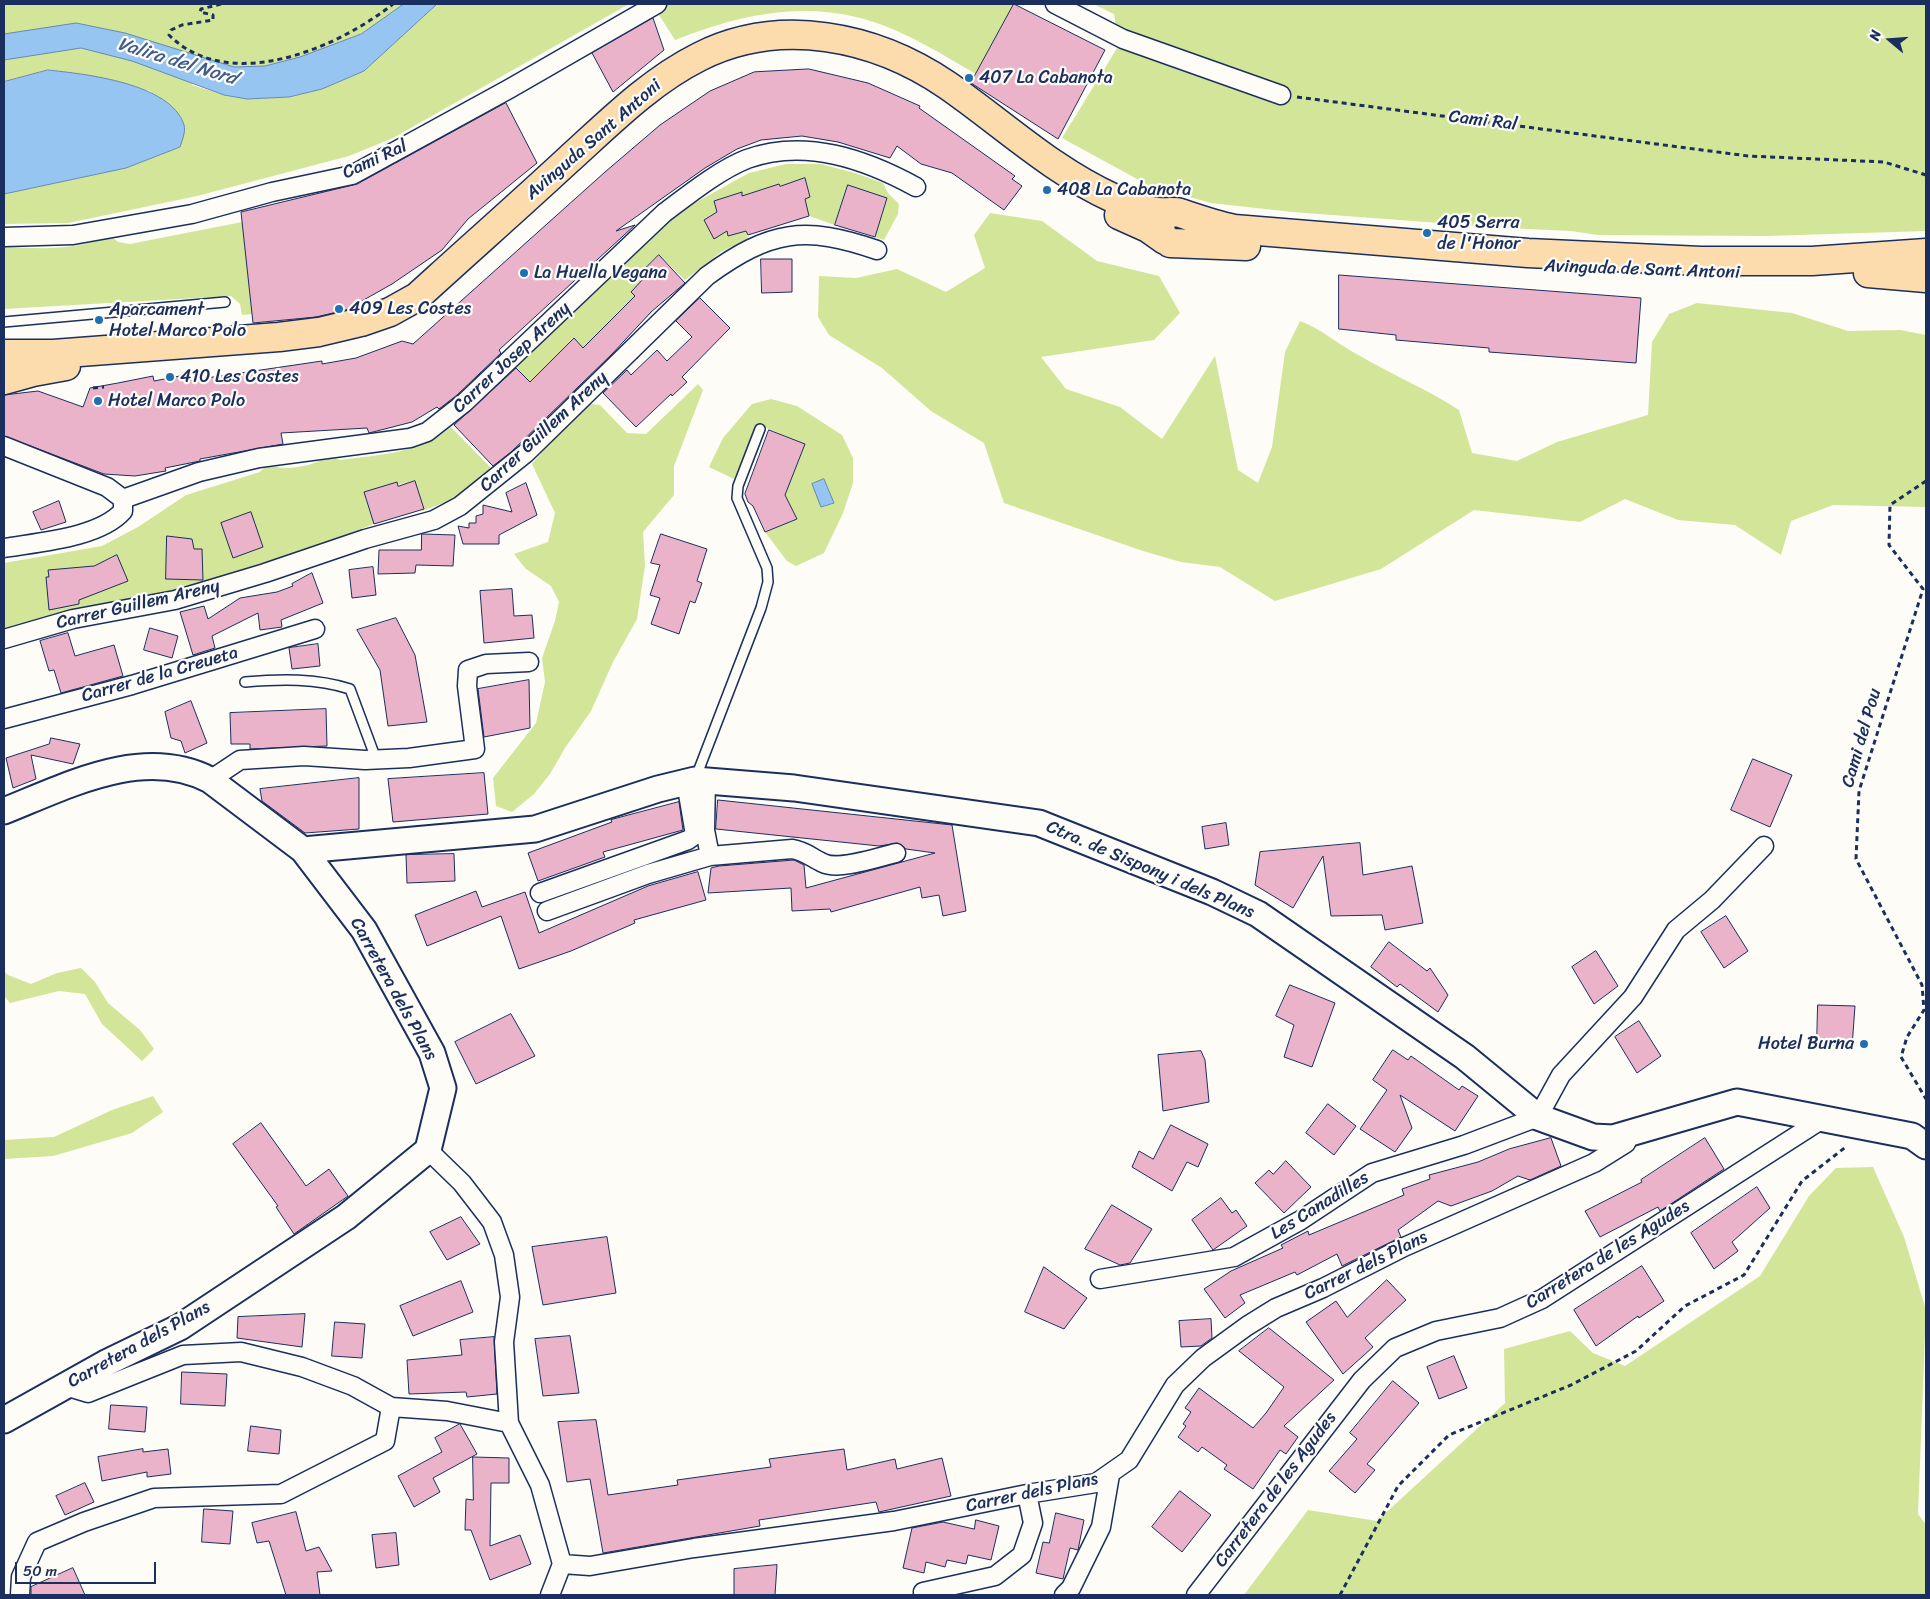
<!DOCTYPE html>
<html>
<head>
<meta charset="utf-8">
<style>
	body { margin:0 }
	#map { position:relative; width:1930px; height:1599px; overflow:hidden; background:#fdfcf7; font-family:Sriracha,sans-serif }
	canvas { display:block }
	.frame { position:absolute; inset:0; border:5px solid #1b2f5e; pointer-events:none }
	.north { position:absolute; left:1865px; top:15px; width:50px; height:50px; -webkit-text-stroke:4px #fdfcf7; paint-order:stroke; rotate:288deg; font-size:14px; font-weight:700; line-height:20px; text-align:center; color:#1b2f5e }
	.north::after { content:''; display:block; margin:auto; width:18px; height:22px; background:#1b2f5e; clip-path:polygon(50% 0,100% 100%,50% 72%,0 100%) }
	.scale { position:absolute; left:15px; top:1562px; width:141px; height:22px; box-sizing:border-box; border:2px solid #1b2f5e; border-top:0; padding-left:6px; font-size:15px; line-height:18px; white-space:nowrap; color:#1b2f5e; -webkit-text-stroke:4px #fdfcf7; paint-order:stroke }
</style>
</head>
<body>
<div id="map">
<canvas width="1930" height="1599"></canvas>
<div class="frame"></div>
<div class="north">N</div>
<div class="scale">50 m</div>
</div>
<script>
const c = document.querySelector('canvas').getContext('2d');
c.lineJoin = 'round';
function paint(path, color) { c.fillStyle = color; c.fill(path, 'evenodd'); }
function trace(path, color, width, dash) { c.strokeStyle = color; c.lineWidth = width; c.lineCap = dash ? 'butt' : 'round'; c.setLineDash(dash || []); c.stroke(path); }
function write(font, color, halo, rows, align = 'center') {
  c.font = font + ' Sriracha,sans-serif'; c.lineWidth = 4.5; c.setLineDash([]); c.textBaseline = 'middle'; c.strokeStyle = halo; c.fillStyle = color; for (const [text, x, y, turn = 0] of rows) {
    c.save(); c.translate(x, y); c.rotate((+turn || 0) * Math.PI / 180); c.textAlign = isNaN(turn) ? turn : align; if (halo) c.strokeText(text, 0, 0); c.fillText(text, 0, 0); c.restore();
  }
}
paint(new Path2D(`
	M4,4H404L361,34L300,57L265,66L234,67L214,61L192,85L224,95L247,99L289,97L322,89L364,71L437,4H629L393,138L349,156L197,196L68,223L4,224V194L126,168L180,147L159,99L150,91L48,70L4,82Z
	M652,4H1016L976,74C938,52 899,27 856,17C794,2 733,17 675,40Z
	M1093,4H1926V231L1767,236L1598,235L1571,231L1507,228L1292,212L1211,203L1150,186L1062,138L1119,45L1114,14Z
	M786,164H821L855,173L883,183L888,193L899,204L898,214L884,240L875,237L848,186L835,225L809,216L805,199L810,197L805,178L780,186L779,184L742,196L741,192L714,201L717,212L704,220L714,238L727,231L728,236L746,231L748,238L721,252L685,280L659,255L640,274L644,278L631,292L652,313L641,323L624,306L583,348L573,338L548,364L533,385L515,366L666,221L691,205L749,173Z
	M990,213L1042,221L1097,261L1159,276L1180,313L1154,340L1041,357L1066,389L1120,407L1162,439L1215,356L1238,470L1258,483L1272,447L1285,352L1300,321C1320,328 1335,342 1353,352C1388,373 1425,388 1459,410L1472,453L1517,461L1557,442L1648,415L1652,342L1669,314L1697,303L1792,313L1848,331L1900,330L1926,335V507L1833,505L1791,521L1781,555L1735,525L1678,520L1625,499L1580,522L1474,510L1381,569L1275,601L1220,567L1181,562L1143,551L1004,503L984,443L931,411L882,368L829,335L818,317L819,276L856,278L897,269L946,292L985,268L974,235Z
	M242,222L252,314L242,315L240,304L231,296L4,309V247C42,248 73,252 109,235L118,242L130,244Z
	M698,384L703,390L674,466V495L643,532L645,566L637,619L613,662L591,711L565,748L550,774L534,794L512,812L496,806L493,778L536,723L545,682L542,658L555,621L559,602L551,586L526,569L514,554L548,542L555,513L532,464L572,417L591,404L600,405L627,433L646,434Z
	M771,399L797,406L842,435L853,458V483L843,513L824,553L796,566L787,561L765,532L797,519L785,495L805,444L757,424L734,479L709,467L723,438L752,404Z
	M451,427L493,470L457,498L422,511L415,481L364,492L374,524L353,532L347,538L306,549L290,558H279L168,594L44,617L4,628V563L102,546L138,527L186,495L260,472C267,463 276,468 286,468C302,468 317,463 331,456L340,460C378,455 422,453 451,427Z
	M81,968L95,982L108,1003L140,1030L154,1049L142,1061L102,1024L85,994L59,991L10,1003L4,996V971L8,975L31,984L57,973Z
	M153,1096L163,1112L132,1133L53,1156L4,1159V1140L54,1137L112,1110Z
	M1873,1167L1904,1237L1926,1310L1918,1514L1926,1525V1595H1244L1308,1510L1377,1521L1505,1403L1504,1349L1570,1331L1593,1353L1625,1366L1760,1276L1809,1196L1836,1168Z`), '#d3e599');
const water = new Path2D(`
	M404,4H437L364,71L322,89L289,97L247,99L224,95L132,61L81,48L4,60V34L76,23L125,33L234,67L265,66L300,57L361,34Z
	M48,70C85,74 171,83 184,125C186,131 182,141 180,147L126,168L4,194V82Z
	M824,479L834,503L821,507L812,484Z`);
paint(water, '#96c5f1');
trace(water, '#6589b6', 1);
const building = new Path2D(`
	M1014,4L1105,50L1058,139L971,83Z
	M653,18L664,50L613,92L592,53Z
	M809,69L868,83L920,106L919,108L1015,176L1012,179L1022,186L1004,210L952,173L921,164L897,146L890,158L838,142L802,136L761,140L737,149L705,168L616,231L635,225L499,350L501,353L457,395L439,409L437,407L412,422L369,433L367,428L281,433L283,444L200,459V461L165,468L166,471L135,476L104,474L4,436V395L38,391L83,407L90,388L118,383L153,376L154,381L185,375L186,381L322,361V364L356,358L402,341L413,344L605,172L660,125L710,91L754,72Z
	M506,103L537,163L468,219L442,250L392,284L346,310L316,317L253,323L241,212L357,184Z
	M805,178L810,197L805,199L809,216L748,235L746,231L728,236L727,231L714,239L704,220L717,212L714,201L742,192V196L779,184L780,186Z
	M848,185L887,198L875,237L835,225Z
	M659,255L685,283L651,312L612,354L510,453L493,466L454,425L516,368L530,382L574,338L583,348L635,296L631,292L644,278L640,274Z
	M761,259H792V292L762,293Z
	M1339,275L1641,298L1636,363L1489,352V348L1396,340V335L1339,329Z
	M700,298L730,328L682,377L687,382L672,396L671,394L636,427L603,393L627,370L631,375L657,350L667,361L692,337L676,321Z
	M769,430L805,444L785,495L797,519L765,532L753,506L748,502L745,494Z
	M415,481L424,509L374,524L364,492L397,482L398,486Z
	M526,483L537,515L499,535V544H463L458,526L469,528V523H476V516L483,514V505L512,512L506,493Z
	M59,501L66,522L41,530L33,512Z
	M251,512L263,547L233,558L221,523Z
	M422,534L455,535L453,566L416,565L415,573L378,574L379,550H421Z
	M661,534L707,549L697,581L702,583L695,603L690,601L679,634L651,624L660,598L650,595L660,565L651,563Z
	M167,536L192,539L194,549H202L203,580L166,579Z
	M117,555L128,581L79,600V604L49,610L46,577H49L48,570L94,566Z
	M373,567L376,595L352,598L349,570Z
	M312,573L323,603L281,620L282,627L260,630L258,613L212,636L215,648L193,655L180,612L204,606L208,619L240,598L277,592L293,586L292,584Z
	M512,589L514,616L532,615L534,638L484,643L480,591Z
	M396,618L415,655L427,722L388,726L380,670L357,630Z
	M150,628L178,636L172,658L144,650Z
	M68,633L75,656L114,645L123,676L61,693L54,670L49,671L40,641Z
	M318,644L320,666L292,669L289,648Z
	M529,680L530,728L484,737L478,689Z
	M191,701L207,743L185,753L181,741L171,738L165,712Z
	M326,709L327,746L250,749V744H231L230,713Z
	M51,738L80,744L73,764L31,755L36,779L13,788L6,758L49,744Z
	M1753,759L1792,775L1770,827L1731,810Z
	M484,773L488,814L393,822L388,779Z
	M359,778V829L305,833L262,801L260,789Z
	M718,800L952,825L966,911L943,916L939,895L922,898L920,887L831,912L830,909L792,911L791,888L708,893L711,868L719,866L794,860L804,865L806,888L935,853L906,849L898,843L879,846L716,829Z
	M679,802L683,830L603,852L605,857L538,881L528,853L612,822L611,820Z
	M1226,823L1229,845L1205,849L1202,827Z
	M1360,843L1363,875L1412,866L1423,923L1385,930L1382,915L1331,916L1323,856L1293,908L1255,885L1260,852Z
	M454,854L455,881L407,883L406,855Z
	M698,872L706,900L634,920L635,923L571,951L519,969L501,916L427,946L415,915L476,891L482,907L525,892L539,933L648,886Z
	M1726,916L1748,951L1724,968L1701,932Z
	M1389,942L1427,971L1430,968L1448,995L1438,1012L1400,984L1397,987L1371,967Z
	M1596,951L1618,986L1594,1004L1572,967Z
	M1290,985L1335,1003L1312,1067L1284,1057L1294,1025L1276,1016Z
	M1818,1005L1855,1006L1852,1047L1817,1044Z
	M511,1014L535,1056L476,1084L455,1042Z
	M1639,1021L1661,1056L1637,1073L1615,1037Z
	M1393,1050L1408,1060L1411,1056L1459,1090L1462,1086L1478,1096L1455,1131L1400,1095L1412,1128L1395,1152L1360,1129L1387,1090L1373,1080Z
	M1201,1051L1205,1060L1209,1102L1163,1111L1158,1055Z
	M1328,1104L1356,1126L1334,1155L1306,1133Z
	M261,1123L306,1186L329,1169L348,1196L294,1234L276,1207L278,1206L233,1144Z
	M1171,1125L1208,1144L1198,1167L1187,1162L1172,1191L1132,1167L1139,1151L1153,1159Z
	M1551,1138L1561,1166L1530,1180L1518,1176L1492,1191L1451,1206L1438,1201L1398,1230L1401,1237L1342,1266L1337,1254L1297,1275L1295,1272L1240,1295L1245,1303L1225,1318L1204,1289L1231,1271L1283,1248L1281,1245L1308,1231L1309,1235L1404,1195L1402,1189L1430,1179L1429,1175L1478,1162L1509,1149Z
	M1705,1138L1724,1169L1660,1211L1658,1207L1600,1237L1585,1211L1642,1182L1641,1180Z
	M1286,1161L1311,1187L1284,1213L1255,1183L1269,1170L1273,1174Z
	M1757,1187L1770,1208L1732,1242L1738,1251L1714,1269L1691,1233Z
	M1221,1198L1232,1213L1236,1210L1247,1226L1213,1250L1192,1220Z
	M1112,1205L1152,1229L1130,1263L1120,1265L1085,1249Z
	M461,1217L480,1244L447,1260L430,1232Z
	M607,1237L616,1293L543,1305L532,1247Z
	M1642,1266L1664,1301L1639,1318L1638,1316L1596,1346L1574,1310Z
	M1044,1267L1087,1298L1064,1329L1025,1312Z
	M1387,1280L1406,1300L1365,1338L1373,1347L1343,1374L1306,1322L1336,1301L1347,1317Z
	M461,1281L473,1312L413,1336L400,1306Z
	M305,1314L302,1347L237,1338L238,1317Z
	M1211,1319L1212,1338L1201,1346L1181,1347L1179,1321Z
	M335,1322L365,1324L362,1358L332,1356Z
	M1269,1328L1334,1380L1284,1426L1298,1437L1286,1454L1280,1450L1253,1489L1224,1469L1227,1465L1202,1447L1198,1452L1178,1437L1186,1426L1183,1424L1191,1412L1185,1408L1199,1388L1253,1428L1266,1413L1284,1387L1239,1351Z
	M570,1336L579,1393L543,1396L535,1339Z
	M494,1337L497,1394L467,1397L466,1392L409,1394L407,1360L462,1355L460,1340Z
	M1454,1356L1467,1388L1439,1399L1427,1367Z
	M182,1372L227,1374L225,1406L181,1404Z
	M1393,1381L1419,1403L1367,1464L1375,1470L1355,1493L1329,1471L1357,1439L1350,1433Z
	M111,1405L147,1407L145,1432L109,1429Z
	M596,1420L608,1495L678,1485L677,1480L771,1467L769,1459L844,1449L847,1470L895,1459L897,1469L942,1458L951,1496L879,1512L876,1502L759,1520L760,1526L603,1553L590,1479L567,1482L558,1422Z
	M460,1424L477,1454L433,1478L440,1492L414,1507L398,1476L442,1452L435,1438Z
	M251,1426L281,1430L279,1454L248,1451Z
	M143,1449V1452L168,1449L171,1474L147,1477V1472L102,1481L98,1457Z
	M473,1457L509,1458V1483H491L490,1546L520,1535L531,1564L490,1580L471,1530H465L466,1499L473,1500Z
	M85,1483L94,1502L65,1515L56,1496Z
	M1180,1491L1211,1515L1182,1552L1152,1527Z
	M204,1509L233,1511L230,1544L202,1542Z
	M296,1512L306,1551L319,1547L332,1571L317,1572L320,1595H286L269,1541L257,1543L252,1523Z
	M1056,1513L1084,1520L1078,1550L1070,1548L1063,1579L1036,1573L1043,1542L1049,1543Z
	M976,1520L999,1526L991,1560L968,1555L966,1564L947,1560L945,1567L926,1562L924,1573L903,1568L912,1528L943,1522L974,1529Z
	M396,1533L399,1565L376,1568L372,1535Z
	M777,1565L775,1595H734V1569Z
	M73,1568L85,1595H31V1587Z`);
paint(building, '#eab3c9');
trace(building, '#1b2f5e', 1);
const lane = new Path2D(`
	M4,322L225,302
	M245,682C280,679 316,678 350,689L376,759
	M696,777L761,608L768,582L767,568L737,498L738,486L760,429`);
const street = new Path2D(`
	M1055,4L1123,39L1281,95
	M4,237L73,235L192,214L272,192L352,175L509,89L657,4
	M4,446L107,487L123,499V511C99,538 39,542 4,548
	M123,499L199,472L259,458L410,438L427,432L464,403L664,213C688,195 719,170 747,159C805,138 865,159 916,187
	M4,639L73,619L175,600L265,573L365,539L434,520L460,506L526,453L707,276C770,230 805,225 877,250
	M4,719L132,685L315,629
	M210,780L240,760L304,756L365,760L409,758L475,749L467,686L468,670L486,664L529,662
	M706,780L705,830L710,856
	M540,893L688,840L695,835L686,782
	M547,911L648,874L710,856L792,849C805,851 812,858 823,863C839,871 878,857 896,853
	M428,1150L462,1183L492,1222L504,1255L510,1297L504,1342L509,1423L540,1485L562,1564
	M1100,1279L1234,1257L1301,1220L1372,1173L1464,1145L1538,1117L1561,1075L1633,997L1676,930L1712,900L1764,846
	M65,1386L88,1393L183,1355L241,1352L302,1367L353,1386L391,1407L447,1411L509,1423
	M562,1564L590,1566L694,1548L894,1521L1027,1494L1096,1483L1129,1460L1175,1385L1203,1358L1247,1326L1276,1308L1323,1288L1404,1247L1594,1163L1626,1143L1630,1134
	M923,1592L995,1576L1022,1555L1033,1523L1027,1494
	M20,1595L21,1577L37,1542L84,1522L154,1498L281,1494L385,1441L391,1407
	M550,1595L562,1564
	M1064,1595L1071,1588L1101,1527L1110,1475
	M1196,1595L1362,1380L1395,1348L1436,1331L1500,1318L1542,1299L1821,1120`);
const secondary = new Path2D(`
	M4,811C67,786 143,745 210,780L303,850L364,930L432,1053L443,1088L428,1150L346,1217L180,1327L108,1362L4,1420
	M303,850L535,829L658,789L695,780L794,788L1039,823L1212,892L1258,914L1465,1057L1538,1117L1593,1137L1613,1138L1737,1102L1912,1136L1926,1146`);
const primary = new Path2D(`
	M1119,215L1148,228L1165,240
	M1160,224L1161,235L1170,243L1246,246
	M1868,273L1926,278
	M4,354H53L279,337L319,332L361,322L390,312L417,297L439,277C482,238 525,200 567,161C608,124 649,82 699,57C780,16 875,36 947,85C1002,123 1051,170 1113,198C1127,204 1142,210 1157,212C1164,213 1173,211 1180,213C1198,219 1215,225 1234,229L1528,253L1701,261H1812L1926,253
	M4,380L33,372L66,366`);
trace(lane, '#1b2f5e', 12);
trace(street, '#1b2f5e', 21);
trace(secondary, '#1b2f5e', 29);
trace(primary, '#1b2f5e', 31);
trace(new Path2D(`
	M221,4L201,9L200,12L213,15V20L182,25L171,30L169,35C229,95 338,48 393,4
	M1297,97L1748,156L1884,162L1926,175
	M93,388L104,387
	M1926,481L1890,505L1889,545L1923,589L1859,791L1856,859L1922,985L1924,1010L1907,1037L1901,1057L1926,1099
	M1340,1595L1398,1486L1449,1435L1571,1385L1636,1351L1685,1306L1744,1275L1802,1181L1847,1146`), '#1b2f5e', 3, [5, 4]);
trace(lane, '#fdfcf7', 9);
trace(street, '#fdfcf7', 18);
trace(secondary, '#fdfcf7', 25);
trace(primary, '#fcdcac', 28);
for (const [x, y, r, color] of [
	[969,78,5,"#1f6fb2"],
	[1047,190,5,"#1f6fb2"],
	[1427,233,5,"#1f6fb2"],
	[524,273,5,"#1f6fb2"],
	[339,309,5,"#1f6fb2"],
	[99,320,5,"#1f6fb2"],
	[170,377,5,"#1f6fb2"],
	[98,401,5,"#1f6fb2"],
	[1864,1044,5,"#1f6fb2"]
]) { const dot = new Path2D(); dot.arc(x, y, r, 0, 2 * Math.PI); c.fillStyle = color; c.fill(dot); trace(dot, '#fdfcf7', 2); }
write('18px', '#1b2f5e', '#fdfcf7', [
	["407 La Cabanota",979,78],
	["408 La Cabanota",1057,190],
	["405 Serra",1437,223],
	["de l'Honor",1437,244],
	["La Huella Vegana",534,273],
	["409 Les Costes",349,309],
	["Aparcament",109,310],
	["Hotel Marco Polo",109,331],
	["410 Les Costes",180,377],
	["Hotel Marco Polo",108,401],
	["Hotel Burna",1854,1044,"right"]
], 'left');
write('18px', '#1b2f5e', '#fdfcf7', [
	["Cami Ral",1483,121,7],
	["Avinguda Sant Antoni",594,140,-41],
	["Cami Ral",375,160,-25],
	["Avinguda de Sant Antoni",1642,270,2],
	["Carrer Josep Areny",512,358,-43],
	["Carrer Guillem Areny",544,432,-43],
	["Carrer Guillem Areny",138,605,-13],
	["Carrer de la Creueta",160,675,-16],
	["Cami del Pou",1862,738,-74],
	["Ctra. de Sispony i dels Plans",1150,870,23],
	["Carretera dels Plans",393,989,61],
	["Les Canadilles",1320,1206,-32],
	["Carretera de les Agudes",1608,1255,-32],
	["Carrer dels Plans",1366,1266,-26],
	["Carretera dels Plans",139,1345,-29],
	["Carretera de les Agudes",1276,1490,-53],
	["Carrer dels Plans",1032,1493,-12]
]);
write('italic 19px', '#405c8a', '#fdfcf7', [
	["Valira del Nord",177,62,17]
]);
</script>
</body>
</html>
